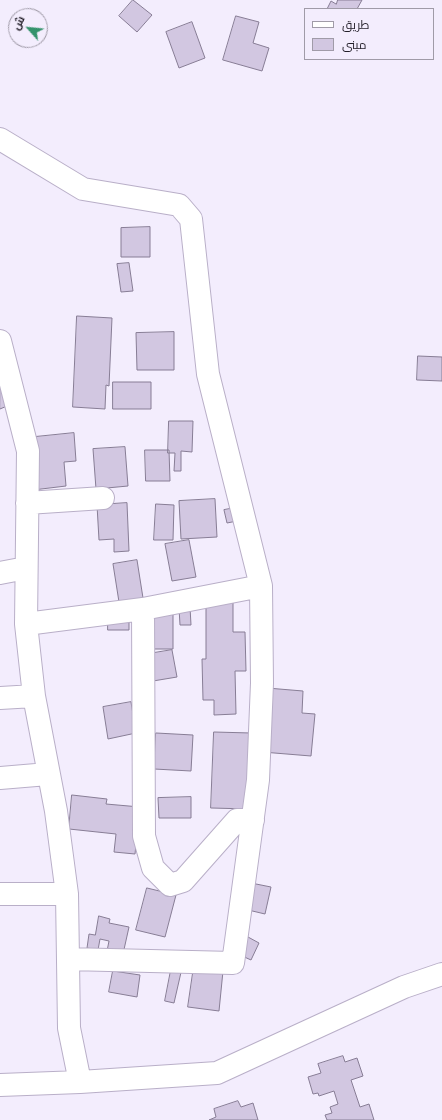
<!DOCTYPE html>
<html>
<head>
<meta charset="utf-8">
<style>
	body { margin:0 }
	#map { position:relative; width:442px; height:1120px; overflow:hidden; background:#f3edfd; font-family:Jost,Cairo,sans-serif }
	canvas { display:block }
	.legend { position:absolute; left:304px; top:8px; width:130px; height:52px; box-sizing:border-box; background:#f3edfd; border:1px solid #a09ba8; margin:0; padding:5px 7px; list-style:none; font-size:12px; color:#231f29 }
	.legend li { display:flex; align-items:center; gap:8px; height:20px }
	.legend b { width:20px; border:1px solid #a09ba8 }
	.north { position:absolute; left:8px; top:8px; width:40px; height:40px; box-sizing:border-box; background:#f3edfd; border:1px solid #a09ba8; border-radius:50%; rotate:297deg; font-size:11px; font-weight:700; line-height:16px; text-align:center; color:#231f29 }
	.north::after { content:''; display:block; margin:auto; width:14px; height:18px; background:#34936c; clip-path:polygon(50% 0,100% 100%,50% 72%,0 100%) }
</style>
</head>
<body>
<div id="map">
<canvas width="442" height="1120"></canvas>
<ul class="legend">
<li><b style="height:5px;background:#fff"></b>طريق</li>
<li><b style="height:11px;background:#d2c7e1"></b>مبنى</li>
</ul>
<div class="north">ش</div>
</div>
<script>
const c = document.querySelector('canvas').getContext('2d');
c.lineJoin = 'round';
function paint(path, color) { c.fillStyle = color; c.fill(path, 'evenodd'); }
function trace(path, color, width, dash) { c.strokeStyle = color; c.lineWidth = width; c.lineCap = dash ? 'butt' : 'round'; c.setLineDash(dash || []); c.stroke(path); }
const building = new Path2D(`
	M133,0L152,15L137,32L119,16Z
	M338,0H362L357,9H327L331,1L336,4Z
	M236,16L259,22L253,43L269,48L262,71L223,60Z
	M192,22L205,58L179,68L166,32Z
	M150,227V257H121V228Z
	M129,263L133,291L121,292L117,264Z
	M77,316L112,318L109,386L106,385L105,409L73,407Z
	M174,332V370H137L136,333Z
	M418,356L442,357V381L417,380Z
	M0,372L14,403L0,409Z
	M113,382H151V409H113Z
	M169,421H193L192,452L181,451V471H174L175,453H168Z
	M74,433L76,461L64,462L66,486L33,490L35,437Z
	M125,447L128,486L96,489L93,449Z
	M145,450H169L170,481H146Z
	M215,499L217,537L181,539L179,501Z
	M127,503L129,551L114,552V539L99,540L97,505Z
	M156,504L174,505L173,540H154Z
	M235,508L237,521L227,523L224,510Z
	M189,540L196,577L172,581L165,544Z
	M137,560L143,598L119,602L113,564Z
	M233,601V632H245L246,671H235L236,714L214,715V700H203L202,659H206V602Z
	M190,607L191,625H180L179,608Z
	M149,614H173V649H149Z
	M108,617H129V630H108Z
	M172,650L177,677L153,681L148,654Z
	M267,688L303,691L302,713L315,714L311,756L262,752Z
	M131,702L136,733L108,739L103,707Z
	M214,732L251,733L249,809L211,808Z
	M156,733L193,735L191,771L154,769Z
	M72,795L107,799L106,804L140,807L135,854L114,852L116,834L69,829Z
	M191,797V818H159L158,798Z
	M251,883L271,887L265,914L244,909Z
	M147,888L176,895L165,937L136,930Z
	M99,916L110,919L109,923L129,927L123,954L107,951L109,941L100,939L98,950L87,948L89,934L95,935Z
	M248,937L259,943L251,960L240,955Z
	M172,965L182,968L174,1003L165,1001Z
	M194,966L223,971L219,1011L188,1007Z
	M113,971L140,975L137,997L109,992Z
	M343,1056L345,1062L357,1058L363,1076L351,1080L360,1107L369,1104L374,1120H327L325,1115L332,1113L330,1107L338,1104L334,1091L319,1096L318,1093L313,1094L308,1077L321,1073L318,1064Z
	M238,1101L241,1107L253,1103L258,1120H209L216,1117L214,1109Z`);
paint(building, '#d2c7e1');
trace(building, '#877d95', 1);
const minor = new Path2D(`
	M0,139L83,189L179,205L191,219L208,374L261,586L262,683L258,780L233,963L68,959
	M0,341L28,451L26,624L34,696L56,811L67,894L69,1028L80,1082
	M27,503L103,498
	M0,573L26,568
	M143,609L144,836L153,868L170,885L183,881L237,820H253
	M26,624L143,609L261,586
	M0,698L34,696
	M0,778L48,774
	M0,894H67
	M0,1085L80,1082L217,1073L404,987L442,974`);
trace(minor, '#b9afc8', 24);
trace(minor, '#fff', 22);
</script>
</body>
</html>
